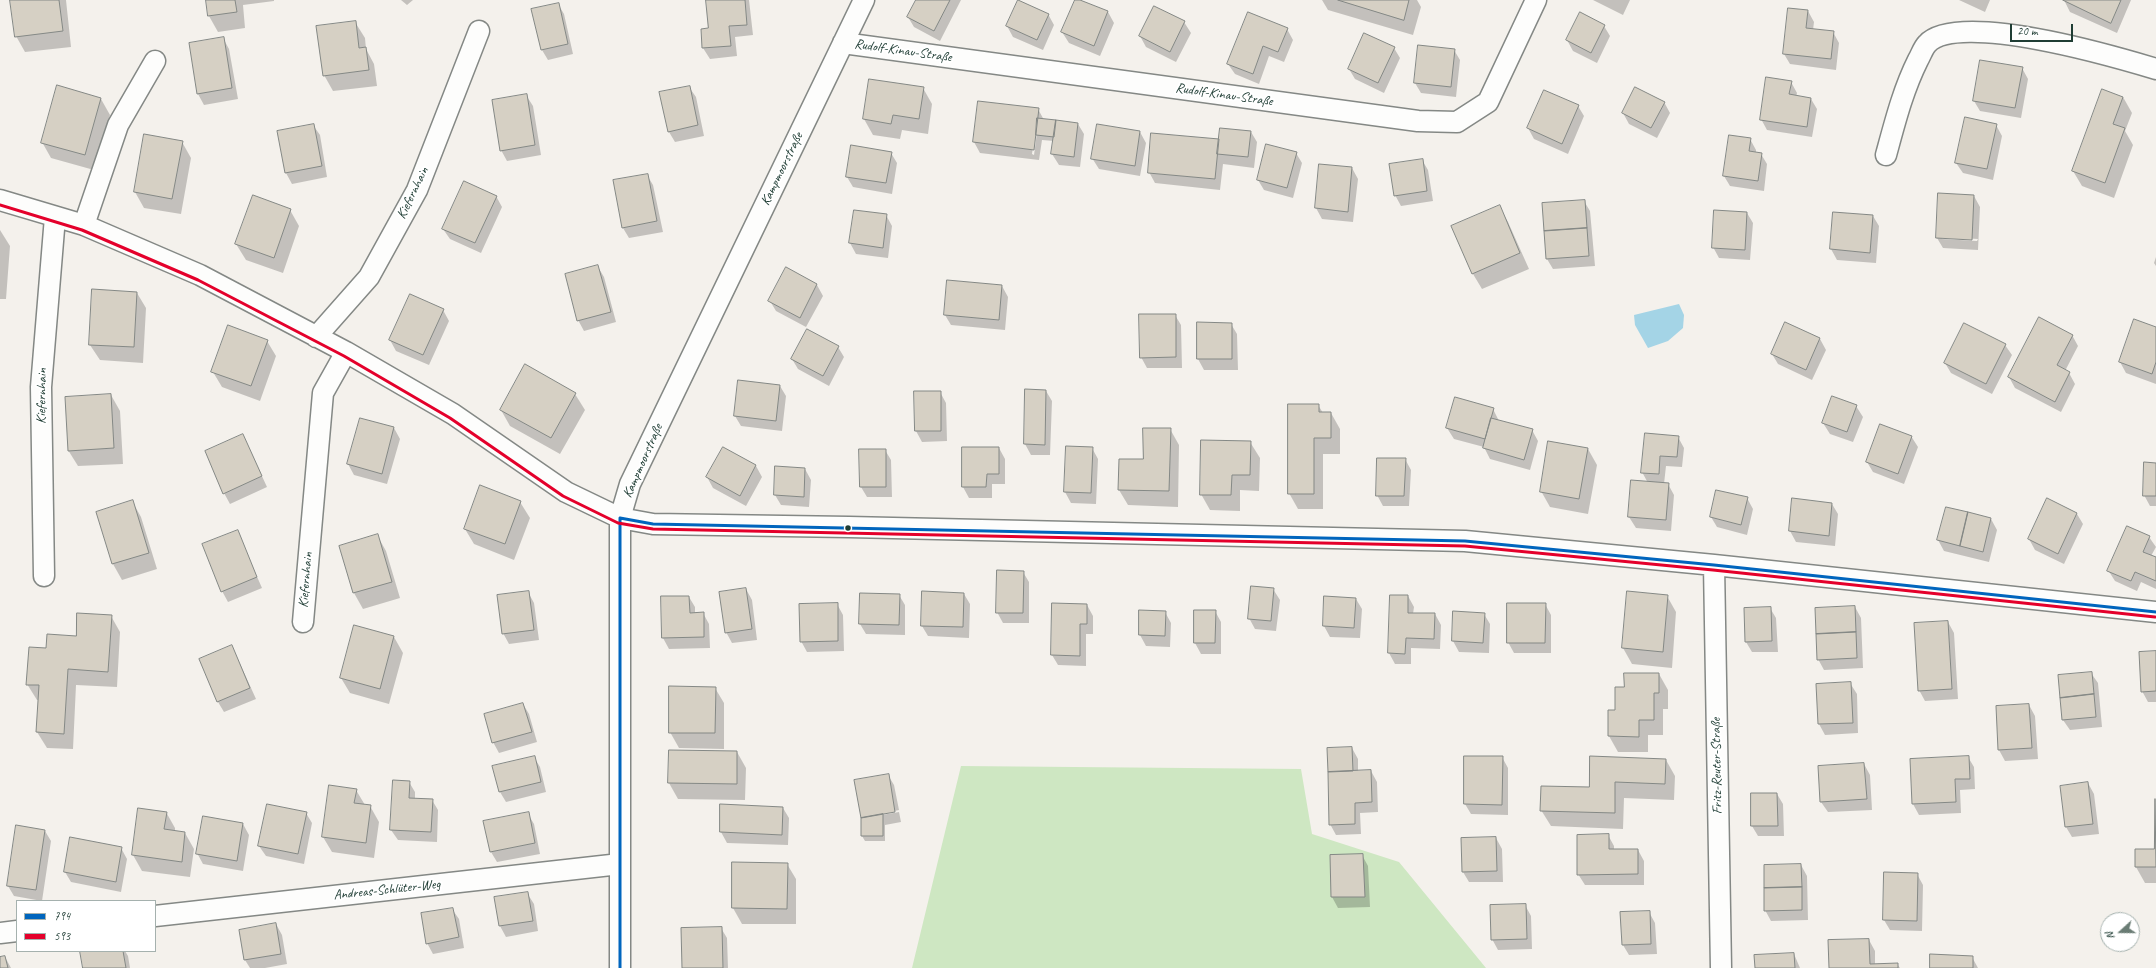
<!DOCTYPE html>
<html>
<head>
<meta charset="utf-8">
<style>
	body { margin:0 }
	#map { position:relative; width:2156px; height:968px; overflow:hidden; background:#f4f1ec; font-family:Caveat,sans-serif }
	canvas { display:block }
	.legend { position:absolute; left:16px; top:900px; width:140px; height:52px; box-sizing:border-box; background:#fff; border:1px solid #a5b1ae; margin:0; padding:5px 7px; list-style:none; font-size:12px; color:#1f3d34 }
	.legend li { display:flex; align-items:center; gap:8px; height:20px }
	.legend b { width:20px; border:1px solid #a5b1ae }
	.north { position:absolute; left:2100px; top:912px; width:40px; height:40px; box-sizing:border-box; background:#fff; border:1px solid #a5b1ae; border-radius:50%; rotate:249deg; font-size:11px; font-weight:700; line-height:16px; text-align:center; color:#1f3d34 }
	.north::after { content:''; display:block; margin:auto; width:14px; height:18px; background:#6a7c74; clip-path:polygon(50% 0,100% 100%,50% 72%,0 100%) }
	.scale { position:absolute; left:2010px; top:24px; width:63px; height:18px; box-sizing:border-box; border:2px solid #1f3d34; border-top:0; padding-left:5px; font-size:12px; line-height:14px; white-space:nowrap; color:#1f3d34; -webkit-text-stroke:3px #fff; paint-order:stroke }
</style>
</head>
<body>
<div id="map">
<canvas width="2156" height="968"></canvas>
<ul class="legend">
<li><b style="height:5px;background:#0065bd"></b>794</li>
<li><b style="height:5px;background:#e4002b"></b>593</li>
</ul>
<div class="north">N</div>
<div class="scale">20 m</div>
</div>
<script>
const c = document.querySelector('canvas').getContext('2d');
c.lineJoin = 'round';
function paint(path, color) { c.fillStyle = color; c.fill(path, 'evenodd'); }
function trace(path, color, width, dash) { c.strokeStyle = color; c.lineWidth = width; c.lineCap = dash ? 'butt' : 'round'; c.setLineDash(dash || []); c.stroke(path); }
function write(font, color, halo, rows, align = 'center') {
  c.font = font + ' Caveat,sans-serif'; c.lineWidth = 4; c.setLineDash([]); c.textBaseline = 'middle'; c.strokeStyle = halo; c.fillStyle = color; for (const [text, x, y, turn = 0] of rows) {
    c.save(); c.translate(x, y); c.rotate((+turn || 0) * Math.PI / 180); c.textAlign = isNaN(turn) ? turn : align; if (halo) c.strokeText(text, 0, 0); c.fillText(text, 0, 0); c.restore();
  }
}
paint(new Path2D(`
	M961,766L1301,769L1312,834L1399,862L1486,968H912Z`), '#cee7c2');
paint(new Path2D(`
	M1679,304L1684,315L1683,328L1668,341L1648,348L1635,325L1634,315Z`), '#a4d4e6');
paint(new Path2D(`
	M11,0H66L71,47L25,52L16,36Z
	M207,0H274V1L243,5L245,28L218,32L209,16Z
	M401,0H413L407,5Z
	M707,0H749L753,35L735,37L737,56L710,59L703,48L702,30L709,29Z
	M917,0H961L940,41L914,27L908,17Z
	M1076,0L1108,12L1114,23L1100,56L1069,43L1062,32Z
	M1322,0H1417L1421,7L1413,35L1328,10Z
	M1593,0H1630L1623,15Z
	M1959,0H1990L1985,12Z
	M2064,0H2131L2117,33L2070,12Z
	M558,4L564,14L573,54L548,60L542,50Z
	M1808,11L1814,22L1813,30L1833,32L1839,43L1836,70L1790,64L1784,54Z
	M1048,14L1054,25L1043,50L1013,37L1007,26Z
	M355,22L365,38L366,49L374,64L377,86L333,91L324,75Z
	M1184,22L1191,33L1176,62L1146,47L1140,36Z
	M1604,26L1610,36L1597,63L1573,51L1567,40Z
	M1287,29L1293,40L1284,62L1269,56L1259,84L1235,74L1228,64Z
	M223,38L229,49L238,99L204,105L198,94L190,44Z
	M1394,48L1400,58L1384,93L1355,79L1349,69Z
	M1454,50L1460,60L1456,97L1421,93L1415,83Z
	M2022,68L2028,79L2021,118L1980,111L1974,101Z
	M1791,82L1797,93L1796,97L1811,99L1817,109L1812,137L1767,130L1761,119Z
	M689,87L696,97L704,136L675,142L669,132Z
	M923,88L932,104L928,134L902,130L900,139L873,135L864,119Z
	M526,95L533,106L541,155L507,161L501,150Z
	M2123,97L2132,113L2125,131L2133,145L2114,198L2082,186L2073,171Z
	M101,99L110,115L94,170L51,158L42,142Z
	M1664,102L1670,113L1657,138L1629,124L1623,113Z
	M1578,106L1584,116L1568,154L1534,139L1528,128Z
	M1038,109L1044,120L1078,124L1084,134L1080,167L1059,165L1052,154L1054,141L1042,140L1039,160L980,153L974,142ZM1036,125H1038L1034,155L1032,154Z
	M313,125L320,135L327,177L292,184L286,173L278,131Z
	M1996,125L2002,136L1993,180L1963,173L1956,163Z
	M1140,132L1146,143L1140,176L1099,169L1092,158Z
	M1251,132L1257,142L1254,168L1223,164L1220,190L1155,183L1149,172L1220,140Z
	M1750,139L1756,150V153L1761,154L1767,164L1764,191L1730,186L1724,176Z
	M182,142L191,158L181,214L144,208L135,192Z
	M891,153L897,163L892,194L853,187L847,177Z
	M1296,153L1302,163L1293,198L1264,190L1258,180Z
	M1422,160L1428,170L1433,201L1401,206L1395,195Z
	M1320,165L1352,168L1358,179L1353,222L1322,219L1316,208Z
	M647,175L653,185L663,232L629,238L623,228L614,181Z
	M496,196L502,207L481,253L450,239L443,229Z
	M1974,196L1980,207L1978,250L1943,248L1937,238ZM1942,237L1978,239L1977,241L1942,239Z
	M1584,201L1590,211L1595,266L1553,269L1547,259Z
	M1499,206L1508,222L1529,269L1482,289L1473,274L1453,226Z
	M290,210L299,226L283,273L246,260L236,244Z
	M855,211L886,215L892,226L888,258L856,254L850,243Z
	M1747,213L1753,223L1750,260L1719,258L1713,247Z
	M1833,213L1873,216L1879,226L1876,263L1837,260L1831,249Z
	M0,230L10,246L6,299H0Z
	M2156,257V266L2154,263Z
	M598,267L604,277L616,322L584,331L578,320Z
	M787,269L817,285L823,296L806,327L776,311L770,301Z
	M1002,286L1008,297L1005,330L951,325L945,315Z
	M137,293L146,308L143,363L100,360L90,345Z
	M443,310L449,321L429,365L396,351L390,340Z
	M1175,315L1181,325L1182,368H1147L1141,357Z
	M1198,323L1231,324L1237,334L1238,370H1204L1198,359Z
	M2156,328V384L2126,373L2120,362Z
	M2072,335L2078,346L2065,371L2069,373L2075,384L2061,412L2015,388L2009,377Z
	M1820,339L1826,350L1812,380L1778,364L1772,354Z
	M267,341L276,356L260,401L222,387L213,372Z
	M2005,345L2012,355L1992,394L1951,373L1945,363Z
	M838,347L844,357L829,386L798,369L792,359Z
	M780,386L786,396L782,431L741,426L735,416Z
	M1046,391L1052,401L1050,455H1031L1025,444Z
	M940,392L946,403L947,441L922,442L916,431Z
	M575,394L585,410L560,454L510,426L501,410Z
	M111,395L120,411L123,464L78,466L68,450Z
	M1318,405L1323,413H1331L1340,429V454H1323V509H1298L1289,493Z
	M1856,406L1863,417L1853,442L1830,434L1823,423Z
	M1493,409L1499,421L1532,430L1538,441L1530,470L1490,459L1484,447L1454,439L1447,428Z
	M361,419L394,428L400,439L387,484L354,475L348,464Z
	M1170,429L1179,445L1178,507L1128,505L1119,490Z
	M243,435L267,487L230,504L224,493Z
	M1911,436L1918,447L1904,484L1873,472L1867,462Z
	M1678,437L1684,448L1682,467L1666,466L1664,484H1668L1674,495L1671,531L1636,528L1629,517L1648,483L1642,472Z
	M1250,442L1260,458L1259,491L1240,490V511L1210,510L1201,494Z
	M723,448L756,466L762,477L746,506L713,488L707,477Z
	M963,448H999L1005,459V484H992V498H969L963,487Z
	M1092,448L1098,459L1096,504L1071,503L1065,492Z
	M1588,449L1597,465L1588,514L1550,507L1541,491Z
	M885,450L891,460L892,497H867L861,487Z
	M1405,459L1411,470L1409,506H1383L1377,495Z
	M2156,464V506H2150L2144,495Z
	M805,469L811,480L809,507L781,505L775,495Z
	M1747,498L1753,509L1747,535L1717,527L1711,517Z
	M1793,500L1832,504L1838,514L1835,546L1796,542L1790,531Z
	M132,501L141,517L157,569L122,580L113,564L97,512Z
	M520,502L530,518L514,560L474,544L465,529Z
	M2077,514L2083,524L2064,564L2035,550L2029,539Z
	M1991,519L1997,530L1989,562L1944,551L1938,540Z
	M237,531L262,588L228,602L222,591Z
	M377,535L386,551L400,598L363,609L354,593L340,546Z
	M2149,537L2156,547L2151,556L2156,558V589L2141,582L2137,591L2115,581L2108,570Z
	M1023,572L1029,582V623H1003L997,612Z
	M746,589L752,600L757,640L732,643L726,632Z
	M1273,589L1280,600L1276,631L1255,629L1249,618Z
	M528,592L534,603L539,640L509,644L503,633Z
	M1628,593L1667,596L1676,612L1672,668L1632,664L1623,648Z
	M964,594L970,604L969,638L928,636L922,626Z
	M899,595L905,605V635L866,634L860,624Z
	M1391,596H1408L1414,607L1413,614H1435L1441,625L1440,649L1411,648V664H1395L1389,653Z
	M662,597H689L695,607V614L703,613L709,624L710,648L669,649L663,638Z
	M1356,599L1362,609L1360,638L1330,637L1324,626Z
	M837,604L843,615L844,651L807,652L801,641Z
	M1545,604L1551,615V653H1514L1508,642Z
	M1087,605L1093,616V634H1086V666L1058,665L1052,655Z
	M1855,607L1861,618L1863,668L1824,670L1818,659Z
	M1770,608L1776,618L1778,652H1752L1746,642Z
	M1140,611L1165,612L1171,623L1170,647L1146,646L1140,635Z
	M1215,611L1221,622V654H1201L1195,643Z
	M1454,612L1484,614L1490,624L1489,653L1459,652L1453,641Z
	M111,616L120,632L117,687L76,685L73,749L47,748L37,732L39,700H37L27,684L47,649L77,637Z
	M1948,622L1954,633L1958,699L1925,701L1919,690Z
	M394,637L403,653L389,704L350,693L341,678Z
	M232,646L256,699L224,712L218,702Z
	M2156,652V702H2148L2142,691Z
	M2091,673L2098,683L2102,727L2070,730L2063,720L2059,676Z
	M1659,674L1668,690V709H1663V735H1648V752H1618L1609,736V711H1616L1625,688Z
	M1850,683L1857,694L1858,733L1825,735L1819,724L1817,685Z
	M715,688L724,703V749L679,748L670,732Z
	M523,704L529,714L537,742L499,753L493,742Z
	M2029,705L2035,716L2038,759L2005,761L1999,750L1997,707Z
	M1352,748L1358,759V772L1371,771L1377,782L1378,812L1360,813L1361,834L1336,835L1330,824Z
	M737,752L746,768L745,800L678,799L669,783Z
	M534,757L540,767L546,792L506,802L500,792Z
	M1502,757L1508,768V815L1471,814L1465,804Z
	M1968,757L1974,767L1975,789L1960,790L1961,813L1919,815L1913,804L1911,760Z
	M1666,760L1675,776L1674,800L1624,798L1623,829L1551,826L1541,810Z
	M1864,764L1870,775L1872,810L1828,812L1821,802Z
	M888,775L894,785L899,810L881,814L882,815L899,812L901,822L885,825V841H865L862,836Z
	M409,782L415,792V799L432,800L438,810L437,842L398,840L391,830Z
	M2088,783L2094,794L2099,834L2072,837L2066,827Z
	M356,790L365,805L370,806L379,822L374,858L332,852L323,837Z
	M1777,794L1783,804L1784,836H1758L1752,826Z
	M2156,800V883H2145L2136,867L2155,850Z
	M721,805L783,808L789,818L788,845L727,843L721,832Z
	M139,809L166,812L175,828V832L185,833L194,849L190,877L142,871L133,855Z
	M306,813L312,823L304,864L266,856L259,846Z
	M528,814L534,824L540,854L497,862L491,852Z
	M243,824L249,835L243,871L203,864L197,853Z
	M45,831L51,841L42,901L14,896L8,886Z
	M1608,835L1614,846V850H1638L1644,861V885H1585L1578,874Z
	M1496,838L1502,849L1503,882H1469L1463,872Z
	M121,848L127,859L121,892L71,882L65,872Z
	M1362,855L1368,866L1370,907L1338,908L1332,897L1331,856Z
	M787,864L796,879V924H742L733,908Z
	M1801,865L1807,876L1808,920L1771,921L1765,910Z
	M1917,874L1923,885L1922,931L1890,930L1884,920Z
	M527,893L534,904L538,931L506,937L500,926L495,898Z
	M1525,905L1531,916L1532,949L1498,950L1492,939Z
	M452,909L459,919L464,948L433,954L427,943Z
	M1649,912L1655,923L1657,954L1629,955L1623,945Z
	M276,924L282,935L287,964L265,968H250L245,960L240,930Z
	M721,928L727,938L728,968H683Z
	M1869,940L1875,951V965L1897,964L1900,968H1830Z
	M85,951H125L128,956L130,968H84Z
	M1794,954L1800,968H1756Z
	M5,957L11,968H0V958Z
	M1972,957L1978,968H1931Z`), '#0003');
const building = new Path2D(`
	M10,0H59L63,31L15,37Z
	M206,0H235L237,12L208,16Z
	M706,0H745L747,25L729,26L731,46L702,48L701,29L708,28Z
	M916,0H950L934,31L907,17Z
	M1018,0L1049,14L1037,40L1006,26Z
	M1075,0H1080L1108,11L1094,46L1061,32Z
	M1338,0H1409L1404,20Z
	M2063,0H2121L2111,23Z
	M559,3L568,44L541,50L531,9Z
	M1154,6L1185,21L1170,52L1139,36Z
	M1788,8L1808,10L1806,28L1834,31L1831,59L1783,54Z
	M1248,12L1288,28L1278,52L1263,46L1253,74L1227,64Z
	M1580,12L1605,25L1591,53L1566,40Z
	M356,21L359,48L366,47L369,70L323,76L316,26Z
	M1364,33L1395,47L1378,83L1348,69Z
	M224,37L232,88L197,94L189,43Z
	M1418,45L1455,49L1451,87L1414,83Z
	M1980,60L2023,67L2015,108L1973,101Z
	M1766,77L1792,81L1789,94L1811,98L1807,127L1760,120Z
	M869,79L924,87L919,119L893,115L891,124L863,119Z
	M57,85L101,98L85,155L41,143Z
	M690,86L698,125L668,132L659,92Z
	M1635,87L1665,102L1651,128L1622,113Z
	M2102,89L2123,97L2113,124L2125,128L2105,183L2072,171Z
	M1544,90L1579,105L1562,144L1527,128Z
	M527,94L535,145L500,151L492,100Z
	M978,101L1039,108L1034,150L973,142Z
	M1965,117L1997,124L1987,169L1955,163Z
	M1037,118L1056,120L1054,137L1036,135Z
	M1056,120L1078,123L1074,157L1051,154Z
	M314,124L322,166L285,173L277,131Z
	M1097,124L1140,131L1135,166L1091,159Z
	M1220,128L1251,131L1248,157L1217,154Z
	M1151,133L1219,139L1215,179L1148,173Z
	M144,134L183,141L172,199L134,192Z
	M1729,135L1751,138L1749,151L1762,153L1758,181L1723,176Z
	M1266,144L1297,152L1287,188L1257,180Z
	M851,145L892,152L886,183L846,177Z
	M1423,159L1427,191L1394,196L1389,164Z
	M1319,164L1352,167L1348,212L1315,208Z
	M648,174L657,221L622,228L613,180Z
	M464,181L497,196L475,243L442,229Z
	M1938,193L1974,195L1972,240L1936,238Z
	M253,195L291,209L274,258L235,244Z
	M1585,200L1587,228L1544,231L1542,203Z
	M1500,205L1520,253L1472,274L1451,226Z
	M854,210L887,214L883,248L849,243Z
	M1714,210L1747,212L1745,250L1712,248Z
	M1833,212L1873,215L1870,253L1830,249Z
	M1587,228L1589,256L1546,259L1544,231Z
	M598,265L611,312L577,321L565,274Z
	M786,267L817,284L800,318L768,301Z
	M947,280L1002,285L999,320L944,315Z
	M92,289L137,292L134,347L89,345Z
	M410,294L444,309L423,355L389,340Z
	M1139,314H1176V357L1140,358Z
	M2039,317L2073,335L2057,365L2070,372L2055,402L2008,377Z
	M2134,319L2156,327V362L2152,374L2119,362Z
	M1197,322L1232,323V359H1197Z
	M1785,322L1820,338L1806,370L1771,354Z
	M1964,323L2006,344L1986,384L1944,363Z
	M228,325L268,340L251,386L211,372Z
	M807,329L839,346L823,376L791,359Z
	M525,364L576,393L551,438L500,410Z
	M738,380L780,385L776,421L734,416Z
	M1025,389L1046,390L1045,445L1024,444Z
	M914,391H941V431H915Z
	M111,394L114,448L68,451L65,397Z
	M1832,396L1857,405L1847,432L1822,423Z
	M1455,397L1494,408L1485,439L1446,428Z
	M1288,404H1319V412H1331V438H1314V494H1288Z
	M360,418L394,427L382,474L347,464Z
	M1491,418L1533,429L1524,460L1483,448Z
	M1880,424L1912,436L1898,474L1866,462Z
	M1143,428H1171L1169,491L1118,490L1119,459H1143Z
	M1645,433L1679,436L1677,457L1660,456L1659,474L1641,473Z
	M243,434L262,476L223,494L205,451Z
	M1201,440L1251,441L1250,475H1232L1231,495H1200Z
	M1548,441L1588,448L1579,499L1540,492Z
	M1066,446L1093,447L1091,493L1064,492Z
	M723,447L756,465L740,496L706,477Z
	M962,447H999V474H987L986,487H962Z
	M859,449H886V487H860Z
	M1377,458H1406L1404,496H1376Z
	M2144,462L2156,463V496H2143Z
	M775,466L805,468L804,497L774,495Z
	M1631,480L1669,483L1666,520L1628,517Z
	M480,485L521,501L505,544L464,529Z
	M1716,490L1748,497L1741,525L1710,517Z
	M1792,498L1832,503L1829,536L1789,531Z
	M2047,498L2077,513L2058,554L2028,539Z
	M133,500L149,553L112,564L96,512Z
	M1946,507L1968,512L1960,546L1937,540Z
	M1968,512L1991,518L1983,552L1960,546Z
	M2127,526L2150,536L2143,552L2156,557V581L2135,572L2131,581L2107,571Z
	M238,530L257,577L221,592L202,544Z
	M378,534L392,582L353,593L339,546Z
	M997,570L1024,571L1023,613H996Z
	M1251,586L1274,588L1271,621L1248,619Z
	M746,588L752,629L725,633L719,592Z
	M529,591L534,630L502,634L497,595Z
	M922,591L964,593L963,627L921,626Z
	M1627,591L1668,595L1663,652L1622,648Z
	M860,593L900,594L899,625L859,624Z
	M1390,595H1408V613H1435L1434,639L1406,638L1405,654L1388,653Z
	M661,596H689L690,613L704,612V637L662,638Z
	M1324,596L1356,598L1354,628L1323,626Z
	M838,603V641L800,642L799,604Z
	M1052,603L1087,604V624H1080V656L1051,655Z
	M1507,603H1546L1545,643H1507Z
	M1855,606L1856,632L1816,634L1815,608Z
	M1771,607L1772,641L1745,642L1744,608Z
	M1139,610L1166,611L1165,636L1139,635Z
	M1194,610H1216L1215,643H1194Z
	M1453,611L1485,613L1483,643L1452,641Z
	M77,613L112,615L108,672L68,669L64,734L36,732L39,685H26L29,647L46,648L47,634L76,636Z
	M1948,621L1952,689L1918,691L1914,623Z
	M354,625L394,636L380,689L340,678Z
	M1856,632L1857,658L1817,660L1816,634Z
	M232,645L250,688L217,702L199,659Z
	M2156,651V691L2141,692L2139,652Z
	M2092,672L2094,694L2060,698L2058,675Z
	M1624,673H1659V693H1654V720H1639V737L1608,736V710H1615V687H1624Z
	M1851,682L1853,723L1818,724L1816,684Z
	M669,686L716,687L715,733H669Z
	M2094,694L2096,717L2062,720L2060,698Z
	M523,703L532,732L492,743L484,714Z
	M2029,704L2032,748L1998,750L1996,706Z
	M1352,747L1353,771L1328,772L1327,748Z
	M669,750L737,751V784L668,783Z
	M535,756L541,782L499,792L492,766Z
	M1464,756H1503L1502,805L1464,804Z
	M1590,756L1666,759L1665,784L1615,782V813L1540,811L1541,786L1589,787Z
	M1969,756L1970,779H1955L1956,802L1912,804L1910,759Z
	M1864,763L1867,799L1820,802L1818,766Z
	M1371,770L1372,802L1355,803V824L1329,825L1328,772Z
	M889,774L895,812L861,818L854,780Z
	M393,780L410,781L409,798L433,799L431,832L390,830Z
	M2088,782L2093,824L2065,827L2060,786Z
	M329,785L357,789L354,803L371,805L366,843L322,837Z
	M1751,793H1777L1778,826H1751Z
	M2155,799L2156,867H2135V849H2154Z
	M267,804L307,812L298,854L258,846Z
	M720,804L783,807L782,835L720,832Z
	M138,808L167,812L164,829L185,832L182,862L132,855Z
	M529,812L535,843L490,852L483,821Z
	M883,814V836H861V818Z
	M203,816L243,823L237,861L196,854Z
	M16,825L45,830L36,890L7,886Z
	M1609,834V849H1638V874L1577,875V835Z
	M70,837L122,847L116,882L64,872Z
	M1496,837L1497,871L1462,872L1461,838Z
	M1363,854L1365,897H1331L1330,855Z
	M732,862L788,863L787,909L732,908Z
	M1801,864L1802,887L1764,888V865Z
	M1884,872L1918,873L1917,921L1883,920Z
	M1802,887V910L1764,911V888Z
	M528,892L533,921L499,926L494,897Z
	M1526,904L1527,939L1491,940L1490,905Z
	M453,908L459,937L426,944L421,913Z
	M1650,911L1651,944L1622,945L1620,912Z
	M276,923L281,954L244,960L239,930Z
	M722,927L723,968H682L681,928Z
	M1869,939L1870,964L1898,963V968H1829L1828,940Z
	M80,951H123L126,968H83Z
	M1794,953L1795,968H1755L1754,955Z
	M1930,954L1973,956V968H1930Z
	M5,956L8,968H0V957Z`);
paint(building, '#d6d0c4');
trace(building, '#848885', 1);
const street = new Path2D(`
	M843,43L1418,121L1457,122L1488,102L1536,0
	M1886,155C1895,122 1903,90 1918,60C1921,55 1923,48 1927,44C1957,10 2116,57 2156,69
	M0,200L84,225L200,275L346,352L453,414L566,492L620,518L653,524L849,527L1465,541L1714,565L2156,612
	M84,225L118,125L155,61
	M316,337L369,277L417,190L479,31
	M1714,565L1721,968
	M44,576L41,387L55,217
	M303,622L323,393L346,352
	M155,916L620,864
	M0,933L17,931
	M620,968V518L630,484L864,0`);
trace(street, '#848885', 23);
trace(street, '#fdfdfc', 20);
trace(new Path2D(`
	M620,518L653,524L1465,541L1714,565L2156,612
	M620,518V968`), '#0065bd', 3);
trace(new Path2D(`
	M0,205L82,230L198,280L344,356L450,418L563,496L618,523L653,529L1465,546L1713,570L2155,617`), '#e4002b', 3);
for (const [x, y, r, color] of [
	[848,528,3.5,"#1f3d34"]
]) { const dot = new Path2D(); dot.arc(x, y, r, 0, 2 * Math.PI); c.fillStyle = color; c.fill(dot); trace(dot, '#fff', 1.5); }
write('14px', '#1f3d34', '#fff', [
	["Rudolf-Kinau-Straße",903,51,8],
	["Rudolf-Kinau-Straße",1224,95,8],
	["Kampmoorstraße",782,169,-64],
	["Kiefernhain",413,193,-64],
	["Kiefernhain",42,396,-89],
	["Kampmoorstraße",643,461,-66],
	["Kiefernhain",306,580,-85],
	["Fritz-Reuter-Straße",1717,766,-91],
	["Andreas-Schlüter-Weg",387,890,-6]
]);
</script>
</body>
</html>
